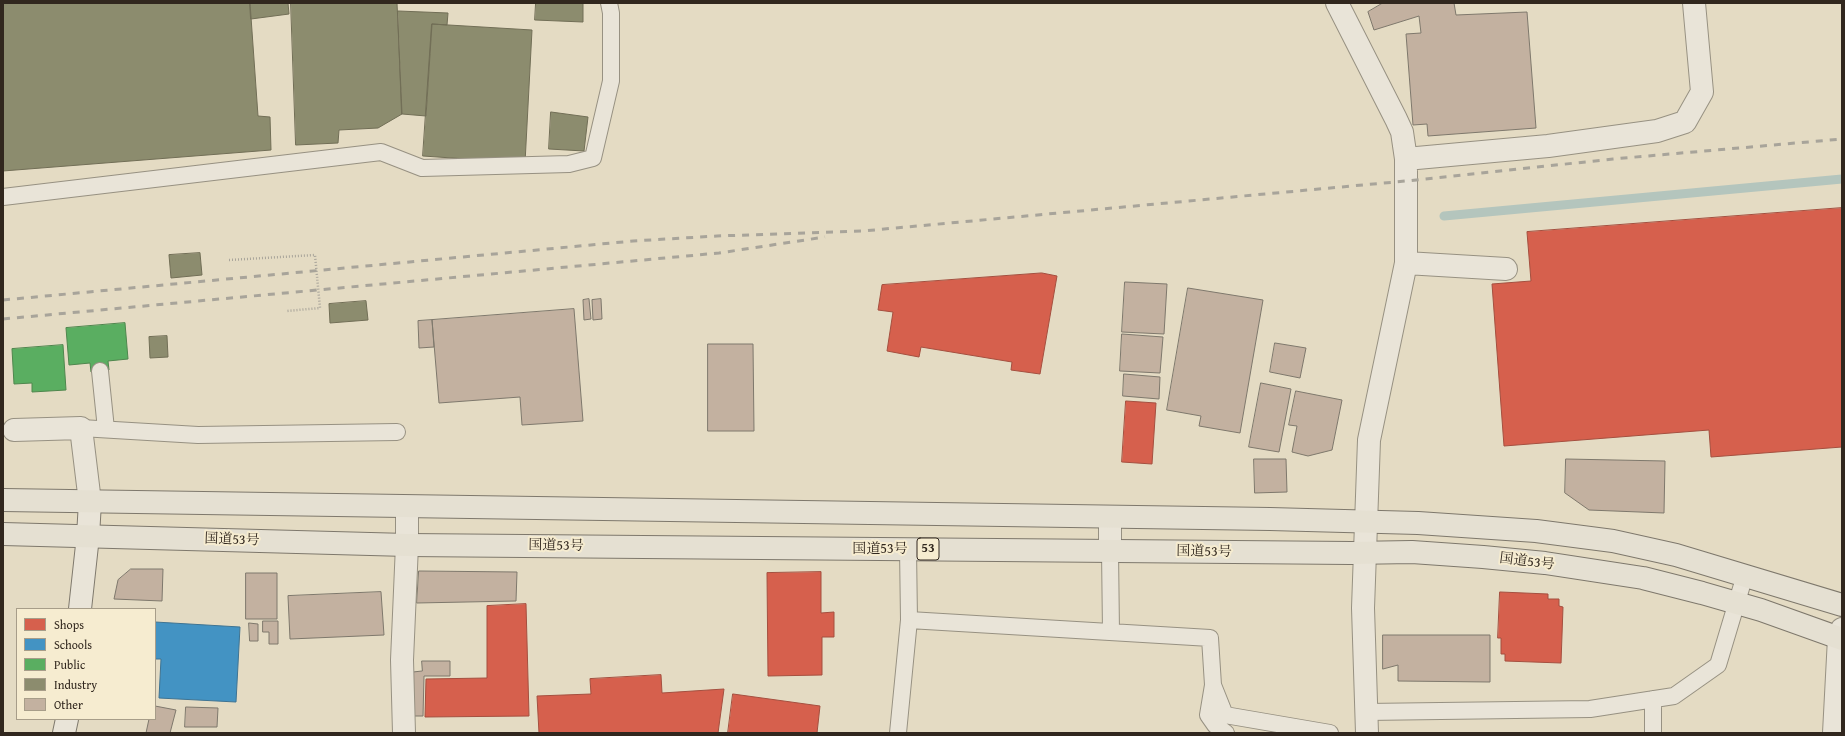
<!DOCTYPE html>
<html>
<head>
<meta charset="utf-8">
<style>
	body { margin:0 }
	#map { position:relative; width:1845px; height:736px; overflow:hidden; background:#e4dbc3; font-family:"Gentium Book Plus",serif }
	canvas { display:block }
	.frame { position:absolute; inset:0; border:4px solid #31271e; pointer-events:none }
	.legend { position:absolute; left:16px; top:608px; width:140px; height:112px; box-sizing:border-box; background:#f6ecd0; border:1px solid #a79d89; margin:0; padding:5px 7px; list-style:none; font-size:12px; color:#31271e }
	.legend li { display:flex; align-items:center; gap:8px; height:20px }
	.legend b { width:20px; border:1px solid #a79d89 }
</style>
</head>
<body>
<div id="map">
<canvas width="1845" height="736"></canvas>
<div class="frame"></div>
<ul class="legend">
<li><b style="height:11px;background:#d6604d"></b>Shops</li>
<li><b style="height:11px;background:#4393c3"></b>Schools</li>
<li><b style="height:11px;background:#5aae61"></b>Public</li>
<li><b style="height:11px;background:#8c8c6e"></b>Industry</li>
<li><b style="height:11px;background:#c3b1a0"></b>Other</li>
</ul>
</div>
<script>
const c = document.querySelector('canvas').getContext('2d');
c.lineJoin = 'round';
function paint(path, color) { c.fillStyle = color; c.fill(path, 'evenodd'); }
function trace(path, color, width, dash) { c.strokeStyle = color; c.lineWidth = width; c.lineCap = dash ? 'butt' : 'round'; c.setLineDash(dash || []); c.stroke(path); }
function write(font, color, halo, rows, align = 'center') {
  c.font = font + ' "Gentium Book Plus","Noto Serif JP",serif'; c.lineWidth = 4; c.setLineDash([]); c.textBaseline = 'middle'; c.strokeStyle = halo; c.fillStyle = color; for (const [text, x, y, turn = 0] of rows) {
    c.save(); c.translate(x, y); c.rotate((+turn || 0) * Math.PI / 180); c.textAlign = isNaN(turn) ? turn : align; if (halo) c.strokeText(text, 0, 0); c.fillText(text, 0, 0); c.restore();
  }
}
const shops = new Path2D(`
	M1842,208V447L1711,457L1709,430L1504,446L1492,284L1531,281L1527,232Z
	M1042,273L1057,276L1040,374L1011,370L1012,362L921,347L919,357L887,351L893,312L878,310L882,285Z
	M1126,401L1156,403L1152,464L1122,462Z
	M821,572V613L834,612V637H822V675L768,676L767,573Z
	M1500,592L1548,594V599H1559V606L1563,607L1561,663L1505,661V654H1501V638H1498Z
	M526,604L529,716L425,717L426,679L487,678V606Z
	M661,675L662,693L724,689L718,733H539L537,696L591,694L590,679Z
	M733,694L820,706L817,733H728Z`);
paint(shops, '#d6604d');
trace(shops, '#a44f3f', 1);
const schools = new Path2D(`
	M155,622L240,627L236,702L159,698L161,659H155Z`);
paint(schools, '#4393c3');
trace(schools, '#3e7392', 1);
const public = new Path2D(`
	M125,323L128,359L108,361L109,370L91,372L90,363L69,365L66,328Z
	M63,345L66,390L32,392V383L14,384L12,349Z`);
paint(public, '#5aae61');
trace(public, '#4e864d', 1);
const industry = new Path2D(`
	M3,3H250L258,116L270,117L271,150L3,171Z
	M250,3H288L289,14L251,19Z
	M291,3H397L402,114L378,128L339,130L338,143L296,145Z
	M536,3H583V22L535,20Z
	M398,11L448,13L447,25L432,24L426,116L402,114Z
	M432,24L532,30L525,163L423,156Z
	M551,112L588,117L584,151L549,149Z
	M200,253L202,275L171,278L169,255Z
	M366,301L368,320L330,323L329,304Z
	M167,336L168,357L150,358L149,337Z`);
paint(industry, '#8c8c6e');
trace(industry, '#716e56', 1);
trace(new Path2D(`
	M1444,216L1842,179`), '#b4c5bd', 9);
const building = new Path2D(`
	M1383,3H1454L1456,15L1527,12L1536,128L1428,136L1427,124L1413,125L1406,34L1421,33L1419,16L1374,30L1368,12Z
	M1125,282L1167,284L1164,334L1122,332Z
	M1188,288L1263,300L1240,433L1199,426L1201,416L1167,410Z
	M589,299L591,319L584,320L583,300Z
	M601,299L602,319L593,320L592,300Z
	M574,309L583,421L522,425L520,397L439,403L432,320Z
	M432,320L434,347L419,348L418,321Z
	M1122,334L1163,337L1160,373L1120,371Z
	M1275,343L1306,348L1300,378L1270,372Z
	M708,344H753L754,431H708Z
	M1124,374L1160,377L1159,399L1123,396Z
	M1261,383L1291,389L1279,452L1249,447Z
	M1296,391L1342,400L1332,450L1308,456L1292,452L1297,426L1289,425Z
	M1254,459H1286L1287,492L1255,493Z
	M1566,459L1665,461L1664,513L1589,510L1565,493Z
	M131,569H163L162,601L114,599L118,580Z
	M419,571L517,572L516,601L417,603Z
	M246,573H277V619H246Z
	M381,592L384,635L290,639L288,596Z
	M263,621H278V644H269V632H263Z
	M249,623L258,624V641H250Z
	M1383,635H1490V682L1398,681V665L1383,669Z
	M422,661H450V676H424L423,716H412L413,672L422,671Z
	M155,706L176,710L170,733H146L149,719H155Z
	M186,707L218,708L217,727H185Z`);
paint(building, '#c3b1a0');
trace(building, '#7e786c', 1);
const lane = new Path2D(`
	M3,197L381,152L422,168L569,164L593,158L611,81V13L609,3
	M100,371L106,429
	M81,428L198,435L397,432
	M908,549L909,620
	M1110,551L1111,632
	M1213,685L1208,715L1215,725L1226,733
	M1366,712L1590,709L1674,696L1718,665L1745,575
	M898,733L909,620L1210,638L1213,685L1225,715L1330,733
	M1653,733V699`);
const street = new Path2D(`
	M1337,3L1396,119L1402,132L1406,159V263L1369,440L1363,608L1367,733
	M1406,159L1548,146L1657,131L1685,122L1702,92L1694,3
	M1406,263L1506,269
	M14,430L81,428L90,502
	M1110,518V551
	M404,733L402,660L407,545V507
	M1834,733L1839,638L1842,629`);
const secondary = new Path2D(`
	M80,609L88,536L90,502
	M64,733L67,719`);
const highway = new Path2D(`
	M3,500L1270,519L1418,523L1536,531L1613,541L1676,555L1842,605
	M3,534L407,545L1351,553L1412,552L1483,557L1545,563L1643,578L1702,593L1761,610L1842,639`);
trace(lane, '#979182', 18);
trace(street, '#979182', 24);
trace(secondary, '#7e786c', 24);
trace(highway, '#7e786c', 24);
trace(new Path2D(`
	M229,260L315,255L320,308L287,311`), '#a8a49a', 2.5, [1, 2]);
trace(lane, '#e9e4d8', 16);
trace(street, '#e9e4d8', 22);
trace(secondary, '#e9e4d8', 22);
trace(highway, '#e5e0d2', 22);
trace(new Path2D(`
	M3,300L633,241L717,236L863,231L1406,181L1613,159L1842,139
	M3,319L719,253L825,237`), '#a8a49a', 3, [7, 7]);
for (const [x, y, w] of [
	[928,549,22]
]) { const box = new Path2D(); box.roundRect(x - w / 2, y - 11, w, 22, 3); c.fillStyle = '#f6ecd0'; c.fill(box); trace(box, '#31271e', 1); }
write('bold 13px', '#31271e', null, [
	["53",928,549]
]);
write('14px', '#31271e', '#f6ecd0', [
	["国道53号",232,540,2],
	["国道53号",556,546,1],
	["国道53号",880,549],
	["国道53号",1204,552,1],
	["国道53号",1527,562,7]
]);
</script>
</body>
</html>
